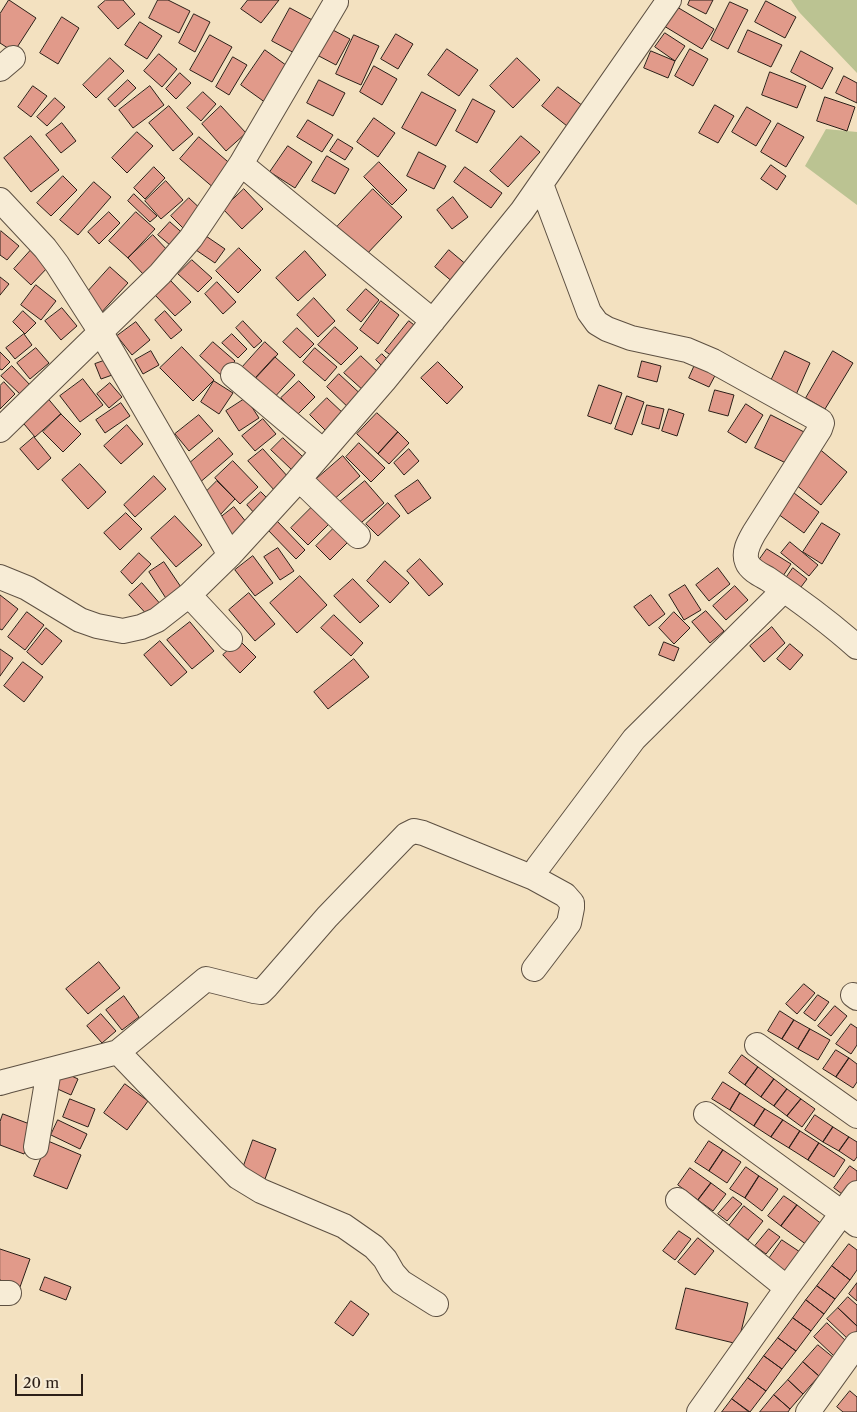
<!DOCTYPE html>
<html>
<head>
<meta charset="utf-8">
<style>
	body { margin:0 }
	#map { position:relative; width:857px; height:1412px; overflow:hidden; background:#f3e1c0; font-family:"Libre Caslon Text",serif }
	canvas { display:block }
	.scale { position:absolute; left:15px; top:1374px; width:68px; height:22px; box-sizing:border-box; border:2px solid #2b1f18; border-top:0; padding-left:6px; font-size:15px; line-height:18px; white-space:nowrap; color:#2b1f18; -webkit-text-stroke:4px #f7ecd6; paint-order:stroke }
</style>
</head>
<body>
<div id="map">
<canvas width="857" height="1412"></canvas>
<div class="scale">20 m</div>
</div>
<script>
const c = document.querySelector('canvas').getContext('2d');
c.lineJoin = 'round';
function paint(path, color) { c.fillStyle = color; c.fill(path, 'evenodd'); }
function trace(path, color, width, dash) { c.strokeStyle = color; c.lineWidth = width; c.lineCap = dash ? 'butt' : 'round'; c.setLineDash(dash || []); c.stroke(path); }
paint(new Path2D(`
	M791,0H857V73L799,12Z
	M826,129L857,132V205L805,166Z`), '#bbc392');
const building = new Path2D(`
	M9,0L36,18L14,52L0,43V14Z
	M106,0H123L135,14L118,29L98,7Z
	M158,0H168L190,11L179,33L149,18Z
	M248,0H279L261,23L241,9Z
	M690,0H713L706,14L688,5Z
	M766,1L796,17L785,38L755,22Z
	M730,2L748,10L728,49L711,40Z
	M677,7L714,29L702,49L664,26Z
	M290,8L316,22L298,55L272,41Z
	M194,14L210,22L195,52L179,43Z
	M62,17L79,28L58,64L40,53Z
	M140,22L162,36L147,59L125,45Z
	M331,29L350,39L336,65L317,55Z
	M748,30L782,45L771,67L738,52Z
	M665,33L685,46L675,61L655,47Z
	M396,34L413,44L398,69L381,59Z
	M210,35L232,47L212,82L190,70Z
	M354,35L379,46L361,85L336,74Z
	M447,49L478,70L459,96L428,75Z
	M690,49L708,59L693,86L675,76Z
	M265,50L290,68L266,103L241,85Z
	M651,51L675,61L668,78L644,68Z
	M801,51L833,68L822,89L791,72Z
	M159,54L177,69L162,87L144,71Z
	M233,57L247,65L229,95L216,87Z
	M110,58L124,71L96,98L83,85Z
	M517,58L540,80L513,108L490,86Z
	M374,66L397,79L382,105L360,92Z
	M770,72L806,86L797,108L762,95Z
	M180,73L191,83L176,99L166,89Z
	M844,76L857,83V103L836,93Z
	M128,80L136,88L115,107L108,99Z
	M319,80L345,93L333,116L307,103Z
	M33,86L47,96L31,117L18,107Z
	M150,86L164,105L133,128L119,110Z
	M558,87L583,106L567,126L542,106Z
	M203,92L216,104L201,121L187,108Z
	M422,92L456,110L436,146L402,128Z
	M825,97L855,107L847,131L817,121Z
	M55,98L65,107L47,126L37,117Z
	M473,99L495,111L477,143L456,131Z
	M715,105L734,116L718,143L699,133Z
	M169,106L193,134L173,151L149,123Z
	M221,106L246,133L226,151L202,124Z
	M747,107L771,121L756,146L732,132Z
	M374,118L395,133L378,157L357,142Z
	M308,120L333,135L322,152L297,137Z
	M62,123L76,141L61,153L46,135Z
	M778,123L804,137L786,167L761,152Z
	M137,132L153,146L127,173L112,158Z
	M31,136L59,170L31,192L4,158Z
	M521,136L540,152L508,187L490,171Z
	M199,137L234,167L215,189L180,159Z
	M338,139L353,148L345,160L330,151Z
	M288,146L312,162L295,188L270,172Z
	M419,152L446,166L434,189L407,176Z
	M327,156L349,169L335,194L312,181Z
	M379,162L407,190L392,205L364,177Z
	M771,165L786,176L777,190L761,179Z
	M154,167L165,178L145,199L134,188Z
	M465,167L502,193L491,208L454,182Z
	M63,176L77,190L51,216L37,203Z
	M166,181L183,200L161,219L145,201Z
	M94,182L111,197L78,235L60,220Z
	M244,189L263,209L242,229L223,209Z
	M373,189L402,217L364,257L335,229Z
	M134,194L157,216L150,222L128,201Z
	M453,197L468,217L452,229L437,210Z
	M189,198L206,214L188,233L171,216Z
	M109,212L120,223L99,244L88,232Z
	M136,212L155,229L128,258L109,241Z
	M170,222L187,237L176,250L158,235Z
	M1,231L19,246L7,260L0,255V232Z
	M203,234L225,249L215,263L193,248Z
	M153,235L169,252L144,275L128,258Z
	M239,248L261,270L238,293L216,271Z
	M31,250L49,266L31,285L14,269Z
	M449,250L468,266L454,283L435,267Z
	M305,251L326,275L298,301L276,278Z
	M192,260L212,278L198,292L178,274Z
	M110,267L128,283L100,314L82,298Z
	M0,277L9,284L0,295Z
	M170,280L191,302L175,316L155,295Z
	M217,282L236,302L223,314L205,294Z
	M36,285L56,301L41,320L21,305Z
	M366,289L379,300L361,322L347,310Z
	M314,298L335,321L318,337L297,315Z
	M381,301L399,315L378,344L360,330Z
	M62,308L77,326L61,340L45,321Z
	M23,311L36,323L25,334L13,322Z
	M165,311L182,330L171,339L155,320Z
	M243,321L262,341L254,348L236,328Z
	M409,321L423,332L400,362L385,351Z
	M136,322L150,340L132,355L117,336Z
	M335,327L358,348L341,365L318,345Z
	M297,328L314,344L300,358L283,342Z
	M24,334L32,345L15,359L6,348Z
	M232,334L247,349L238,358L222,343Z
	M213,342L235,361L222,376L200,356Z
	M265,342L278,354L251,383L238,372Z
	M182,347L214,380L193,401L160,368Z
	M36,348L49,363L30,379L17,363Z
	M315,348L337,367L325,381L303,362Z
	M151,351L159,365L143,374L135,360Z
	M785,351L810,363L795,397L769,385Z
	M833,351L853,363L825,409L806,398Z
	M0,352L10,362L2,370L0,369Z
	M382,354L395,367L389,373L376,360Z
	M361,356L380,374L364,391L344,373Z
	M275,357L295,375L271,401L251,383Z
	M698,358L719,368L709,387L689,378Z
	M109,359L115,374L101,379L95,364Z
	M642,361L661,366L657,382L638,377Z
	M438,362L463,387L447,404L421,378Z
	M12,366L31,386L21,395L1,376Z
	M339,374L366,399L353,412L327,387Z
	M83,379L103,405L80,422L60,396Z
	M214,381L233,393L219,414L201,402Z
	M299,381L315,397L297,415L281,398Z
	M4,382L15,394L0,409V386Z
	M110,383L122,397L109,408L97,394Z
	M599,385L622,393L611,424L588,416Z
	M715,390L734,395L728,416L709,411Z
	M45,395L61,414L35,437L19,418Z
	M627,396L644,402L632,435L615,429Z
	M246,398L259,418L239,431L226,411Z
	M327,398L345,415L328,433L310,415Z
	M121,403L130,416L105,433L96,420Z
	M746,404L763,415L746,443L728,432Z
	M647,405L664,409L659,429L642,424Z
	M669,409L684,414L677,436L662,431Z
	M377,413L398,432L378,454L357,434Z
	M61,414L81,434L63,452L43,432Z
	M199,415L213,431L189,451L175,434Z
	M771,415L806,433L790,465L755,448Z
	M263,419L276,434L255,451L242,436Z
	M127,425L143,444L121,464L104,446Z
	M398,432L409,443L389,464L378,454Z
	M34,437L51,458L38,470L20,449Z
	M219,438L233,454L198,484L184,468Z
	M283,438L303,457L292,470L271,450Z
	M359,443L385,468L371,482L346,457Z
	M817,447L847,472L821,505L790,480Z
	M263,449L289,478L275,491L248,461Z
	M409,449L419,461L404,475L394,463Z
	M343,456L360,476L331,502L313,482Z
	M233,461L258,487L240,504L215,478Z
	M80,464L106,492L88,509L62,480Z
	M154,476L166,489L135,517L124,505Z
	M418,480L431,498L408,514L395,496Z
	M217,481L235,499L220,515L201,497Z
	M365,481L384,503L355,528L335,506Z
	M261,492L270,501L255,514L247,505Z
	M794,493L819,512L804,533L778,514Z
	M318,501L335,518L308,545L291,528Z
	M388,503L400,516L378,536L366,524Z
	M234,507L251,528L233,543L216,521Z
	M126,513L142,529L120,550L104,533Z
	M175,516L202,545L176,567L151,538Z
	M276,520L305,550L296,559L267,529Z
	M822,523L840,534L822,564L803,552Z
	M336,526L350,540L330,560L316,546Z
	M790,542L818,565L809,576L781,553Z
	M278,548L294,571L280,580L264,557Z
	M767,549L791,564L781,579L757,563Z
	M139,553L151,564L132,584L121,572Z
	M253,556L273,583L255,596L235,570Z
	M420,559L443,584L429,596L407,571Z
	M385,561L409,583L390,603L367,581Z
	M164,562L185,593L169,603L149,572Z
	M718,568L730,584L709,601L696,585Z
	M793,568L807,579L798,591L784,581Z
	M300,576L327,605L297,633L270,603Z
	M353,579L379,606L360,623L334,596Z
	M142,583L162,606L150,618L129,595Z
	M685,585L701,610L684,620L669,595Z
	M735,586L748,600L726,620L713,606Z
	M249,593L275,624L255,641L229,610Z
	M0,595L18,609L2,630L0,629Z
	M651,595L665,614L649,626L634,607Z
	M706,611L724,631L710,643L692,622Z
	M27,612L44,625L25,650L8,637Z
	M674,612L690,628L674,644L659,628Z
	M334,615L363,643L351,656L321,628Z
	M190,622L214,651L192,669L167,640Z
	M772,627L785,643L764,662L750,646Z
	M46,628L62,641L42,665L27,652Z
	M239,640L256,657L240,673L223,655Z
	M160,641L187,672L171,686L144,655Z
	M664,642L679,648L674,661L659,655Z
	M790,644L803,655L790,670L777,659Z
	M0,649L13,658L0,676Z
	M354,659L369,677L328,709L314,692Z
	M23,662L43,677L24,702L4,686Z
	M99,962L120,988L88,1014L66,989Z
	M804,984L815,993L797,1014L786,1004Z
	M818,995L829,1002L815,1021L804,1013Z
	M124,996L139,1017L122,1030L106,1010Z
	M835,1006L847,1016L831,1036L818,1026Z
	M780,1011L794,1020L782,1039L768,1031Z
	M101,1014L116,1031L102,1043L87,1026Z
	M794,1020L810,1029L798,1049L782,1039Z
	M851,1024L857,1028V1045L851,1054L836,1044Z
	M810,1029L830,1040L818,1060L798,1049Z
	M836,1050L849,1058L836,1077L823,1069Z
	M742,1055L758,1067L745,1085L729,1073Z
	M849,1058L857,1064V1082L853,1088L836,1077Z
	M758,1067L774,1079L761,1097L745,1085Z
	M61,1071L78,1079L71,1095L53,1087Z
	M774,1079L787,1089L774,1106L761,1097Z
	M723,1082L740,1093L730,1110L712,1099Z
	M125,1084L148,1101L127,1130L104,1113Z
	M787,1089L801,1099L787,1116L774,1106Z
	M740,1093L765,1109L754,1126L730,1110Z
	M70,1099L95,1109L88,1127L63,1117Z
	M801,1099L815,1109L802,1127L787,1116Z
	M765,1109L783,1120L771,1137L754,1126Z
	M3,1114L35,1126L24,1154L0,1145V1122Z
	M815,1115L833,1127L823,1142L805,1130Z
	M58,1120L87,1134L80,1149L51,1135Z
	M783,1120L800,1131L789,1148L771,1137Z
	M833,1127L849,1137L839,1151L823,1142Z
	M800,1131L819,1143L808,1160L789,1148Z
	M849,1137L857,1142V1157L854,1161L839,1151Z
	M253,1140L276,1149L265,1179L242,1171Z
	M48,1141L81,1155L67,1189L34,1176Z
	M709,1141L723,1150L709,1171L695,1162Z
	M819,1143L845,1160L834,1177L808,1160Z
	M723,1150L741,1162L727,1183L709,1171Z
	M850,1166L857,1171V1182L846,1197L834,1188Z
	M746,1167L759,1176L745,1198L730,1189Z
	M690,1168L711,1183L698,1200L678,1185Z
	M759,1176L778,1189L762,1211L745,1198Z
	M711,1183L726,1194L713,1211L698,1200Z
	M784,1196L797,1205L781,1226L768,1216Z
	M733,1197L742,1204L727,1221L718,1214Z
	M797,1205L823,1225L807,1245L781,1226Z
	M744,1206L763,1221L748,1240L729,1226Z
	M769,1229L780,1237L766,1254L755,1246Z
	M679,1231L691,1239L675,1260L663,1251Z
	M698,1238L714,1251L695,1275L678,1262Z
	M782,1240L800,1252L786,1272L768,1260Z
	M849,1244L857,1250V1270L850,1280L832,1266Z
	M0,1249L30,1259L20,1287L0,1280Z
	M832,1266L850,1280L835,1299L817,1286Z
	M45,1277L71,1287L66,1300L40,1290Z
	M857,1283V1301L849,1294Z
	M817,1286L835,1299L824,1314L806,1300Z
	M686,1288L748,1303L738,1344L676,1329Z
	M848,1297L857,1305V1326L838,1308Z
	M806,1300L824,1314L811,1331L793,1318Z
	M351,1301L369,1314L353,1336L335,1323Z
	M838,1308L857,1326V1331L849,1340L827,1319Z
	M793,1318L811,1331L796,1351L778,1338Z
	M827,1323L847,1342L834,1356L814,1337Z
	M778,1338L796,1351L782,1369L764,1356Z
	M818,1345L834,1358L819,1376L803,1362Z
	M764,1356L782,1369L766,1391L748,1378Z
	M803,1362L819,1376L803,1394L788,1380Z
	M748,1378L766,1391L750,1412L732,1399Z
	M788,1380L803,1394L790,1409L774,1395Z
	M850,1391L857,1397V1412H843L837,1407Z
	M774,1395L790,1409L788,1412H760Z
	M732,1399L749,1412H722Z`);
paint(building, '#e19a8a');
trace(building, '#2b1f18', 1);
const street = new Path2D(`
	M0,69L13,58
	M241,164L433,321
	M541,184L589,312L597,323L607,329L631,338L687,350L713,361L821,421L822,423L820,429L754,533C749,542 743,552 747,562C750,570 761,575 768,579C799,600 829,622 857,647
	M0,200L45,248L57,264L100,331L230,555
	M233,375L323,451
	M0,430L160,274L191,238L241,164L336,2
	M299,479L358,536
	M0,577L27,588L80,620L97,626L123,631L141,627L157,620L189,595L230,555L294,485L384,381L522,211L669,0
	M189,595L230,639
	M534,878L538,867L634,739L784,590
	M853,995L857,998
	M757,1045L857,1116
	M118,1052L238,1177L261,1191L344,1226L374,1247L385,1259L393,1273L401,1282L436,1304
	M0,1083L7,1081L118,1052L206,979L254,991L261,992L267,986L327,917L406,835L414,831L423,833L534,878L565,895L572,903V908L569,923L534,969
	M706,1114L842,1213L857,1225
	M36,1147L49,1070
	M678,1200L787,1288
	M0,1293H9
	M699,1412L787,1288L857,1193
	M808,1412L857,1344`);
trace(street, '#5d5042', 26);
trace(street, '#f7ecd6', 24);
</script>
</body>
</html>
